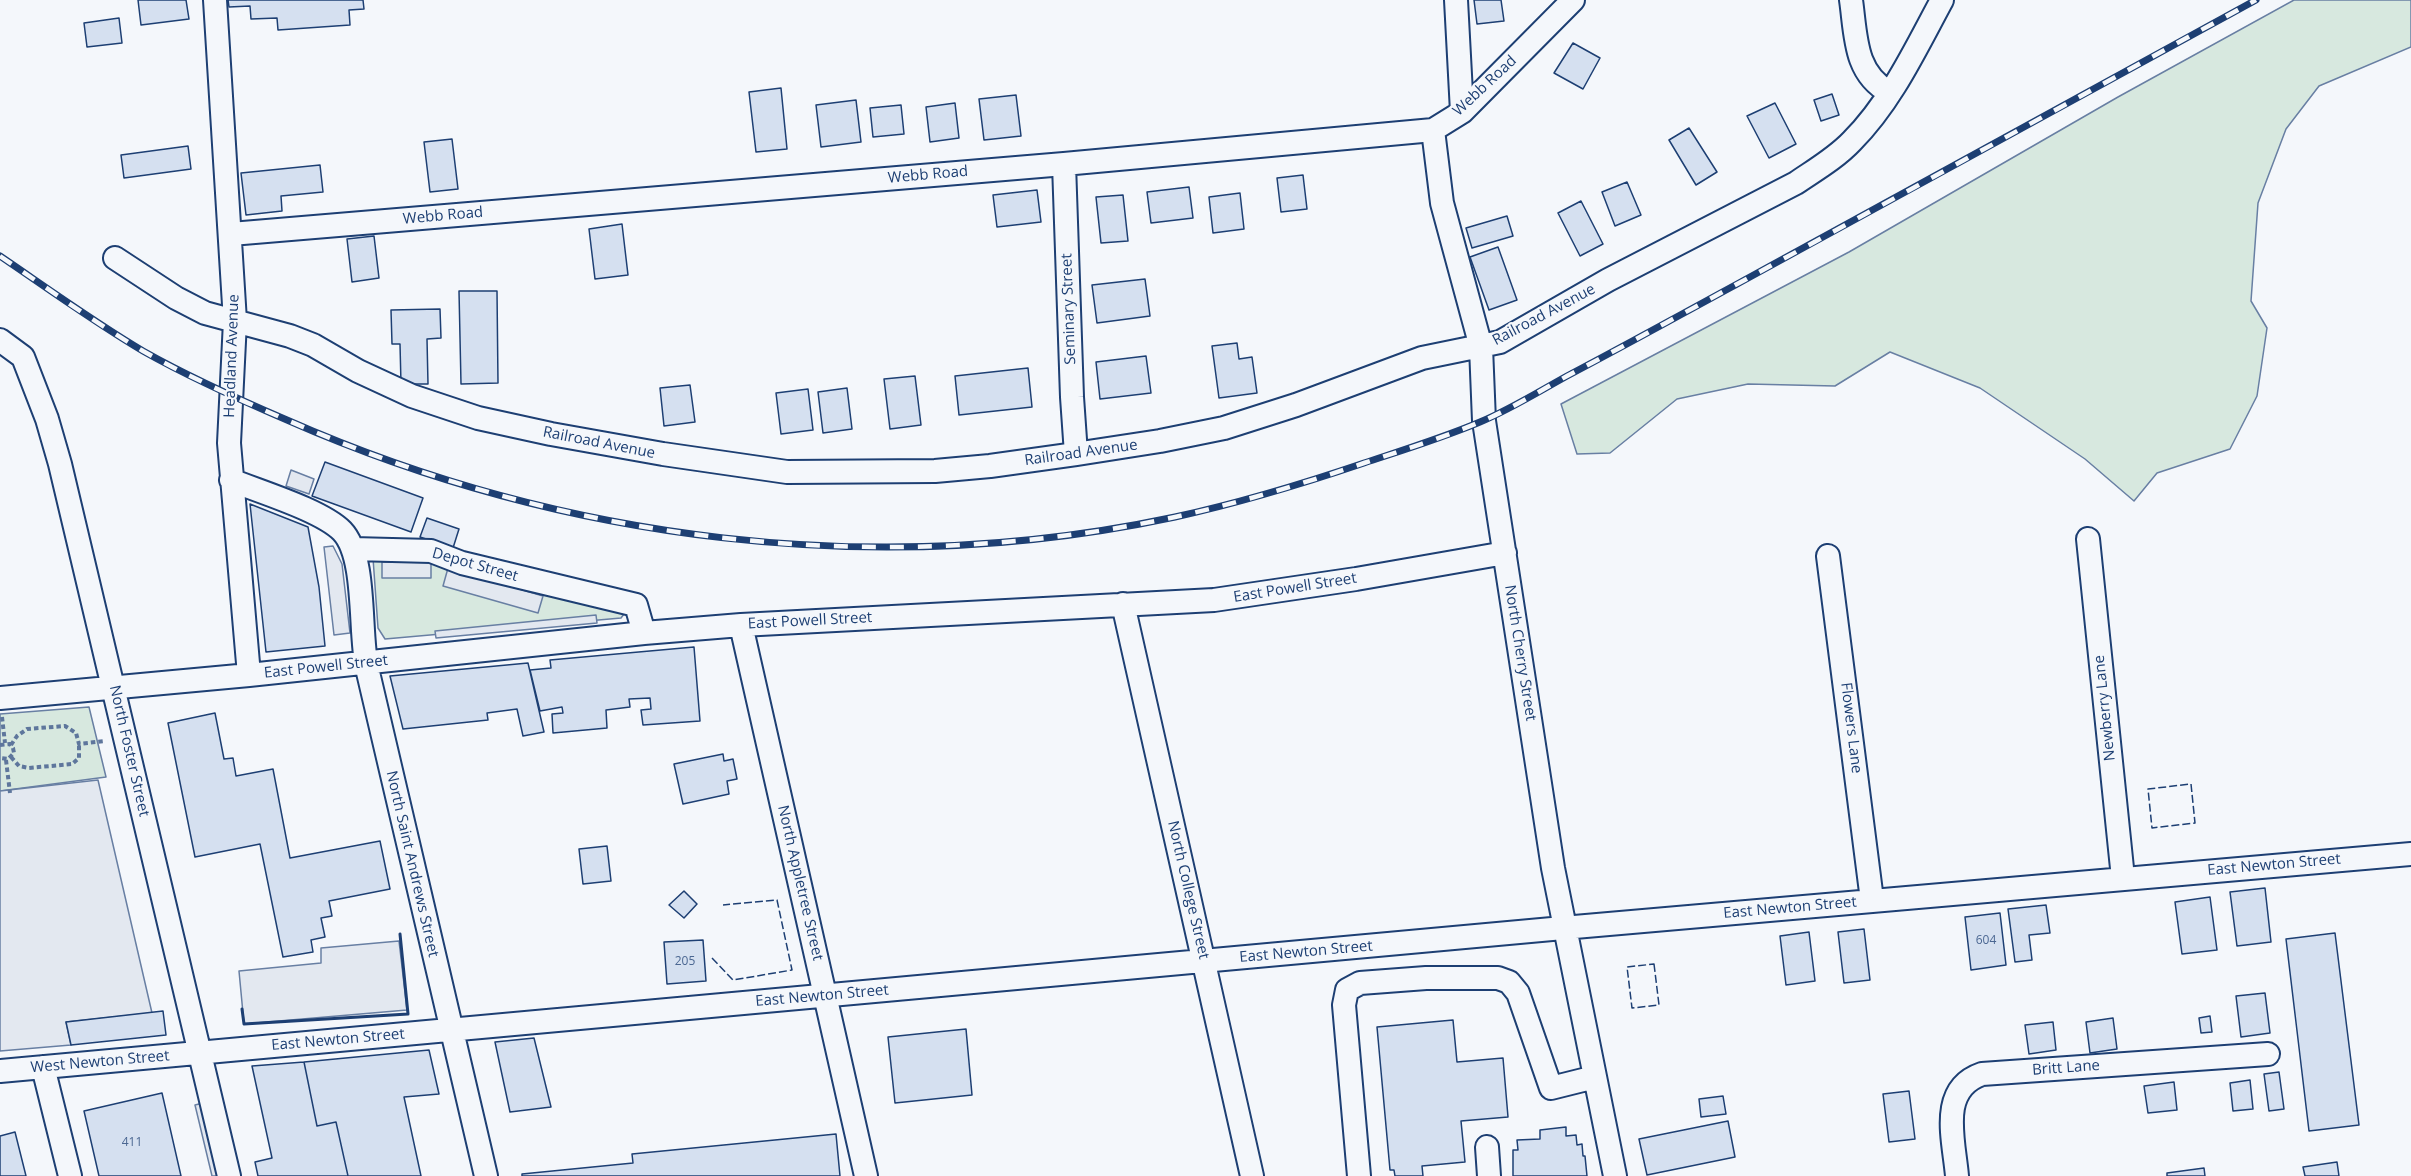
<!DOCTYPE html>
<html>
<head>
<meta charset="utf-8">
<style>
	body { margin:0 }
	canvas { display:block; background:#f4f7fb }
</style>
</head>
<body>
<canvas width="2411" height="1176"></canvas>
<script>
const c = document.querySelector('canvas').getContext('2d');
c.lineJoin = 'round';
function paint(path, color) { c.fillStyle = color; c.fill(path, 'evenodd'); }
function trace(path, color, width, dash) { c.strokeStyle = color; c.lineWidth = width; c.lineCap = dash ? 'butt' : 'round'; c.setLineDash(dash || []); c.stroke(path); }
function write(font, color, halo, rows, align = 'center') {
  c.font = font + ' "Open Sans",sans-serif'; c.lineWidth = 4.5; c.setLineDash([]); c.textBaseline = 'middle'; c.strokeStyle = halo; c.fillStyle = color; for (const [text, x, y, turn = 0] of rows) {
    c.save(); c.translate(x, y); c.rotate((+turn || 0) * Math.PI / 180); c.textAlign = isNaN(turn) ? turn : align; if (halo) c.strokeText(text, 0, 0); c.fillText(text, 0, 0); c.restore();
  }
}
const green = new Path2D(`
	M2294,0H2411V47L2319,86L2286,129L2258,203L2251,301L2267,328L2257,396L2230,449L2157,473L2134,501L2085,459L1980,388L1890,352L1835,386L1748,384L1677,399L1610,453L1577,454L1561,404L1849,252L2118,97Z
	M373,558L432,560L624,614L621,618L385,639L378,628Z
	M89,707L106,777L0,791V714Z`);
paint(green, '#d7e8df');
trace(green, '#687fa3', 1.5);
const parking = new Path2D(`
	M291,470L314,479L309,494L286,486Z
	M333,546L342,564L350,633L334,635L324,547Z
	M382,562H431V578H382Z
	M448,568L543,596L538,613L443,586Z
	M596,615L597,623L436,638L435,631Z
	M98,780L152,1013L66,1022L71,1045L0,1051V791Z
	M399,941L407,1010L244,1024L239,971L321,963V948Z
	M203,1103L219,1176H212L195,1105Z`);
paint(parking, '#e3e8f0');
trace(parking, '#687fa3', 1.5);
const building = new Path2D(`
	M138,0H186L189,19L141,25Z
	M228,0H363L364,9L349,10L350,25L278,30L277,18L251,19L250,6L229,7Z
	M1474,0H1501L1504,21L1477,24Z
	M119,18L122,43L87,47L84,23Z
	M1573,43L1600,58L1583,89L1554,73Z
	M781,88L787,149L756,152L749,92Z
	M1832,94L1839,115L1821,121L1814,100Z
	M1016,95L1021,136L984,140L979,99Z
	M856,100L861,142L821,147L816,105Z
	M955,103L959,138L930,142L926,107Z
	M1775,103L1796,144L1769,158L1747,116Z
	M901,105L904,134L873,137L870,108Z
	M1689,128L1717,172L1696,185L1669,140Z
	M452,139L458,189L430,192L424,142Z
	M188,146L191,169L124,178L121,155Z
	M320,165L323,192L281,196L282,211L246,215L241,173Z
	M1303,175L1307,209L1281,212L1277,178Z
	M1627,182L1641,215L1615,226L1602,192Z
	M1189,187L1193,218L1151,223L1147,192Z
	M1037,190L1041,222L997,227L993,195Z
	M1240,193L1244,229L1213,233L1209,197Z
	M1123,195L1128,241L1101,243L1096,197Z
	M1581,201L1603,244L1580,256L1558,213Z
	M1507,216L1513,236L1472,248L1466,228Z
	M622,224L628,275L595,279L589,229Z
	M374,236L379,278L352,282L347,239Z
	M1498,247L1517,300L1489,310L1470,257Z
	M1145,279L1150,316L1097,323L1092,285Z
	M459,291H497L498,383L461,384Z
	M440,309L441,338L427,339L428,384H401L400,344H392L391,310Z
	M1237,343L1239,359L1252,357L1257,393L1219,398L1212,346Z
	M1146,356L1151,393L1100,399L1096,362Z
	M1028,368L1032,407L959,415L955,376Z
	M915,376L921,425L890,429L884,379Z
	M690,385L695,422L664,426L660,388Z
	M847,388L852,429L823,433L818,392Z
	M808,389L813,430L781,434L776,393Z
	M325,462L423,498L411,532L312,496Z
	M250,504L308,527L319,587L325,646L266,652Z
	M427,518L459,529L453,548L420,537Z
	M694,647L700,721L643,725L641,710L651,709L650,698L629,699L630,707L606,710L607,728L553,733L552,714L563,713L562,707L540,711L530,670L551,668L550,660Z
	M528,663L544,732L523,736L517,709L487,713L488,720L403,729L390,676Z
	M215,713L224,759L233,758L236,776L273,769L290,858L380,841L390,889L329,901L332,916L321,918L325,937L311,940L313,952L283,957L260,844L195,857L168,723Z
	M723,754L724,761L733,759L737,779L727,781L729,794L683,804L674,764Z
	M607,846L611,881L583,884L579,849Z
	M2265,888L2271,942L2237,946L2230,892Z
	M684,891L697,904L684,918L669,905Z
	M2210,897L2217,950L2182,954L2175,902Z
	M2046,905L2050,933L2029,935L2032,960L2015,962L2008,909Z
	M2000,913L2006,965L1971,970L1965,917Z
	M1864,929L1870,980L1844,983L1838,932Z
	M1809,932L1815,981L1786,985L1780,936Z
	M2335,933L2359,1125L2309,1131L2286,939Z
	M703,940L706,981L667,984L664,942Z
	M2265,993L2270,1033L2241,1037L2236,996Z
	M163,1011L166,1035L71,1045L66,1022Z
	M2210,1016L2212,1032L2201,1033L2199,1018Z
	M2113,1018L2117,1049L2090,1053L2086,1022Z
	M1453,1020L1457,1062L1503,1058L1508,1117L1461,1121L1465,1162L1422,1166L1423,1176H1395L1394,1170H1390L1377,1027Z
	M2053,1022L2056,1050L2029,1054L2025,1025Z
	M966,1029L972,1095L895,1103L888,1037Z
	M534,1038L551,1107L510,1112L495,1042Z
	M429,1050L439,1094L404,1097L421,1176H348L336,1122L317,1126L304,1062Z
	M304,1062L317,1126L336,1122L348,1176H258L255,1162L272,1158L252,1066Z
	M2279,1072L2284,1109L2269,1111L2264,1074Z
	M2250,1080L2253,1109L2233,1111L2230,1083Z
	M2174,1082L2177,1110L2148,1113L2144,1086Z
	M1909,1091L1915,1139L1889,1142L1883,1094Z
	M162,1093L181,1176H99L84,1111Z
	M1723,1096L1726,1114L1701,1117L1699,1099Z
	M1728,1121L1735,1157L1647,1175L1639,1139Z
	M1566,1127V1136L1576,1135L1577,1145L1582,1144L1583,1156H1585L1587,1176H1513V1150H1518L1517,1140L1540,1139V1130Z
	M15,1132L26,1176H0V1136Z
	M836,1134L840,1176H522V1174L633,1163L632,1154Z
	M2337,1162L2339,1176H2305L2303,1167Z
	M2204,1168L2205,1176H2167V1173Z`);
paint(building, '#d5e0f0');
trace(building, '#1d3f73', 1.5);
const minor = new Path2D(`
	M215,0L235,321L229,443L249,675
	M1456,0L1462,112
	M1851,0C1856,35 1854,73 1889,92
	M1433,130L1442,203L1481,347L1484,421L1553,868L1615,1176
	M1064,164L1072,397L1076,454
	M231,234L1064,164L1433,130L1462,112L1573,0
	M115,258L176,298L205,313L290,336L313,345L358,371L412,396L478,418L551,434L663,454L787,472L935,471L990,466L1076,454L1160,441L1224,428L1296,405L1422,358L1500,342L1608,280L1796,183C1815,170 1836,158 1852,141C1891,102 1916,48 1942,0
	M0,340L23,357L47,419L60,464L229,1176
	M231,480C260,492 321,510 342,531C367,557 359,632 367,668C407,837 446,1007 486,1176
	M2088,539L2123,878
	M353,549L431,551L462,563L636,605L644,633
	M1828,556L1872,900
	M1123,604L1252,1176
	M741,625L866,1176
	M0,698L249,675L644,633L741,625L1214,600L1356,579L1505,553
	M43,1067L70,1176
	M0,1071L1563,928L2411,854
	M1487,1147L1489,1176
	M1359,1176L1344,1005L1347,990L1360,983L1426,978H1498L1509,982L1518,993L1551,1088L1595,1077
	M1957,1176C1954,1140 1938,1089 1982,1074L2268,1054`);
trace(minor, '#1d3f73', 26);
trace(new Path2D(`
	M2,717L5,743
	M0,745L10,744L13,748L14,753L8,759L0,758
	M11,745L17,736L27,729L65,726L76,733L79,744L104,741
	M11,757L19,766L29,768L72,764L79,758V744
	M6,760L10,793`), '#5e769c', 4, [4.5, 3]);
trace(minor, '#f4f7fb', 22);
const rail = new Path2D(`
	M0,256C47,288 94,322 143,351C189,377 238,399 287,420C564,542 878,580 1175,517C1239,503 1302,484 1364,463C1403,450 1442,438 1480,422C1509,410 1538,392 1567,376C1624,346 1682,314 1739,283C1912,189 2084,94 2256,0`);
trace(rail, '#1d3f73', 7);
trace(rail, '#f4f7fb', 4.5, [14]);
trace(new Path2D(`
	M2191,784L2195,823L2152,828L2148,789Z
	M712,958L733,980L792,970L777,900L723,905
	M1654,964L1659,1005L1632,1008L1627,967Z`), '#1d3f73', 1.5, [8, 3]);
trace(new Path2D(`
	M242,1009L244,1024L408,1014L400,934`), '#1d3f73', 3);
write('12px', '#4b6792', null, [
	["604",1986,941],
	["205",685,962],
	["411",132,1143]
]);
write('15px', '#1d3f73', '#f4f7fb', [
	["Webb Road",1485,86,-43],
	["Webb Road",928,175,-5],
	["Webb Road",443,216,-5],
	["Seminary Street",1069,309,-92],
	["Railroad Avenue",1544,315,-28],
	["Headland Avenue",232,356,-88],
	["Railroad Avenue",599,443,11],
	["Railroad Avenue",1081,453,-8],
	["Depot Street",475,565,16],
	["East Powell Street",1295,588,-9],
	["East Powell Street",810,621,-3],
	["North Cherry Street",1520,653,81],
	["East Powell Street",326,667,-6],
	["Newberry Lane",2105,708,-96],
	["Flowers Lane",1851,728,83],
	["North Foster Street",129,751,77],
	["North Saint Andrews Street",412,864,77],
	["East Newton Street",2274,865,-5],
	["North Appletree Street",800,883,77],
	["North College Street",1188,890,77],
	["East Newton Street",1790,908,-5],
	["East Newton Street",1306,952,-5],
	["East Newton Street",822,996,-5],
	["East Newton Street",338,1040,-5],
	["West Newton Street",100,1062,-5],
	["Britt Lane",2066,1068,-4]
]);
</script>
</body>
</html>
